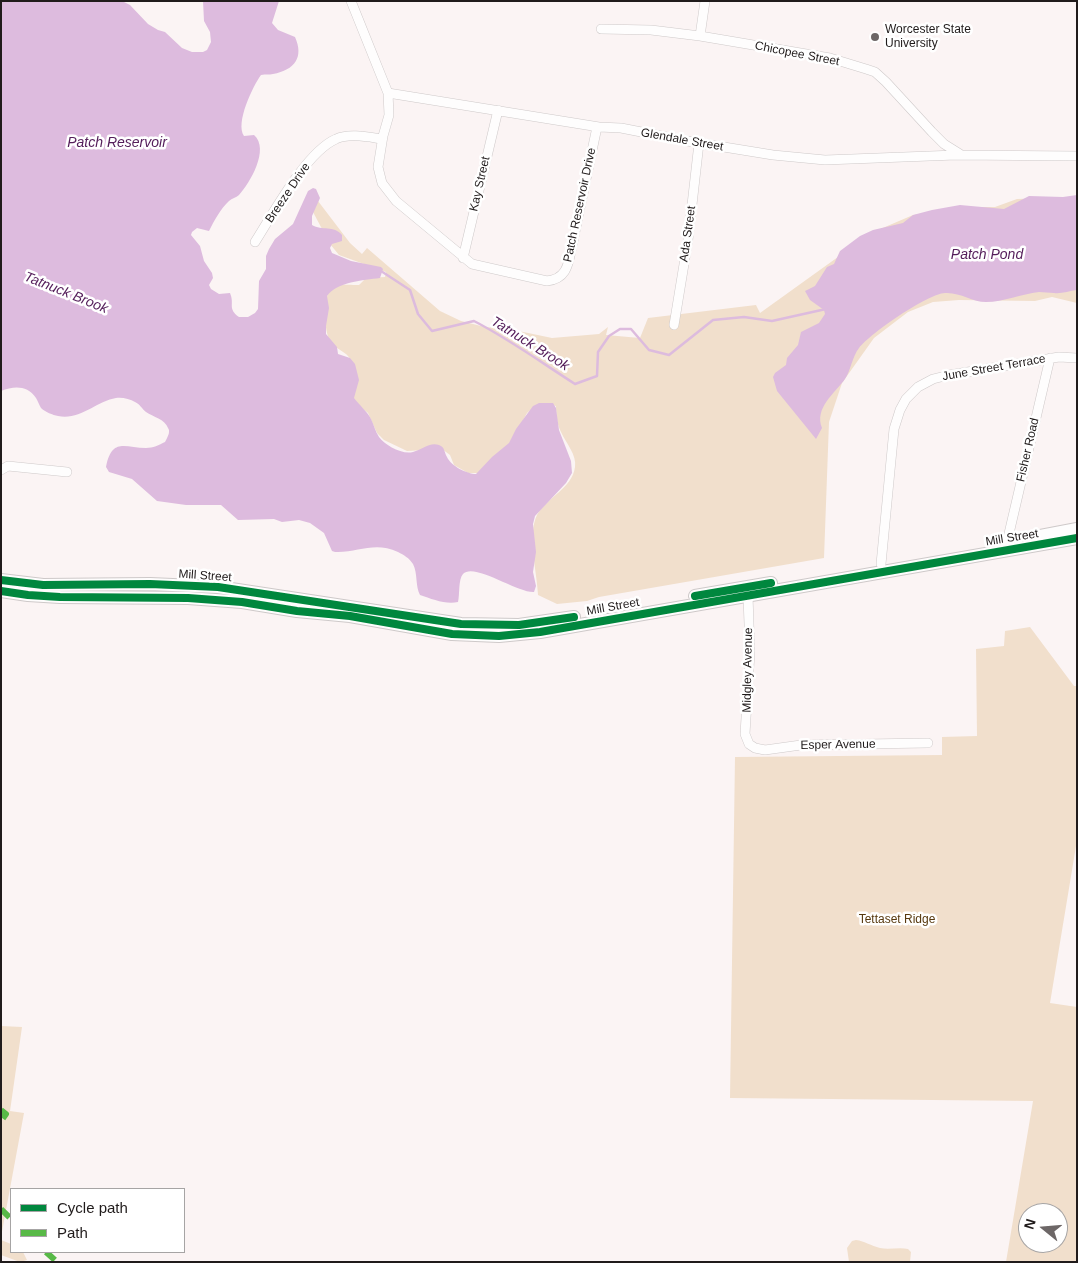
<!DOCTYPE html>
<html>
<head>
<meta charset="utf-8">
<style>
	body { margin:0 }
	#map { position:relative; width:1078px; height:1263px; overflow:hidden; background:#fbf4f4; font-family:Arial,sans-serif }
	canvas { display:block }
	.frame { position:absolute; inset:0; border:2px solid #201b1b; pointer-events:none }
	.legend { position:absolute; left:10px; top:1188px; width:175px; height:65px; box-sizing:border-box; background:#fff; border:1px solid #a6a4a4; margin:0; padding:6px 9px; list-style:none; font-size:15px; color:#201b1b }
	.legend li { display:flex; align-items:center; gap:10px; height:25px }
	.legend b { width:25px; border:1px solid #a6a4a4 }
	.north { position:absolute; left:1018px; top:1203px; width:50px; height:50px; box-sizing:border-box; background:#fff; border:1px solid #a6a4a4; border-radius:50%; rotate:287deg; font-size:14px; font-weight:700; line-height:20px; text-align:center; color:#201b1b }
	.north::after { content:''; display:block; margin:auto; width:18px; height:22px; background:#6d6767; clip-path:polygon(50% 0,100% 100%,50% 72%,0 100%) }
</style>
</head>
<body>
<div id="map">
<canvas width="1078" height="1263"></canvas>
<div class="frame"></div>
<ul class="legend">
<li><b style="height:6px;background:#00873e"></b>Cycle path</li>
<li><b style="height:6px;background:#58b947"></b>Path</li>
</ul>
<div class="north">N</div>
</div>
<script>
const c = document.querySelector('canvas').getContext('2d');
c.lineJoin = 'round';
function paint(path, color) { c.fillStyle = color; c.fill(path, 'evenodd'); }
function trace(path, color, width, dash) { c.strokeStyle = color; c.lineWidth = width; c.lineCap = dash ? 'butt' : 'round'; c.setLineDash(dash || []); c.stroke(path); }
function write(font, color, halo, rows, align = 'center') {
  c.font = font + ' Arial,sans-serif'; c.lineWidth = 5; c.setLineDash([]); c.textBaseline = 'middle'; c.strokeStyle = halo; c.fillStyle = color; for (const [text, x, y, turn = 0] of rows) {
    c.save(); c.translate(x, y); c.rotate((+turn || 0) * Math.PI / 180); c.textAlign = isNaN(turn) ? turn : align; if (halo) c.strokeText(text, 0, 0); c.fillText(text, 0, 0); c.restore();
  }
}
paint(new Path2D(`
	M1077,197V303L1052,297L1035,301L959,300L933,302L908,312L874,338L842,383L829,422L824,558L599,597L587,601L557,604L538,595C537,571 527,536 537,515C547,497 572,489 575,467C577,455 566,443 561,432C557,424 556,415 556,406C545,403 535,406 527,413L512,441L482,473H468L454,465L450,455L442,449L407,451L384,440L377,433L368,413L354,402L351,360C346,351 335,349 330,341C324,331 321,290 335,286C341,284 353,285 359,285L366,278L385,277L386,272L339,255L330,244L313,212L318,201L350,243L362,254L367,248L440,311L461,321L485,327L509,329L552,338L599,334L608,327L606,335L640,338L648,318L756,305L760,313L863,239L864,236L913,215L975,207H995L1017,199Z
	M1030,627L1074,686H1077V840L1050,1003L1077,1007V1262H1006L1033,1101L730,1098L735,757L942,755V737L977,736L976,649L1004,646L1005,631ZM1028,1213H1058V1243H1028Z
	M1,1026L22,1027L10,1111L24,1113L1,1237Z
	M1,1240L11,1244V1252H23L27,1260L20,1262L1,1255Z
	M856,1240C865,1241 871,1246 880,1248C889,1250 899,1247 908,1249L911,1252L910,1262H849L847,1248L852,1241Z`), '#f1dfcc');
paint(new Path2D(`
	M1,1H122L130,5L148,24L158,30L165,32L182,48L192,52H203L207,50L211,42L210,32L204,21L203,1H279L272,23L278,30L295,37C304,57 295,70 273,74C269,75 266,74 261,75C253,86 235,123 244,136L254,135C270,149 250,183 239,195C236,198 232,198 229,201C221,208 214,221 209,231L197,228L192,232L191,235L200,246L204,261L212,273L213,278L209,285L211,289L219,294L230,293C235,305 227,308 239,317H248L255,313L258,309L259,281L266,269V256L269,249L275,239L293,224L308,191L313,188L316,189L320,198L312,216V225C322,231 334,225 342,235V241L332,244L330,248L332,253L351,261L381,267L383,269L380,278C363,280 337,282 327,296L329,308L326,326V334L337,347L338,354L350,358L355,364L359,380L354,398C359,405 367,411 371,419C374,425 375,431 379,437C385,445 402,455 413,452C422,450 429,442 439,445C445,447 444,452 447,457C451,466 467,474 476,474L492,457L509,443L516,429L533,406L539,403H553L556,408L559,430L571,461L572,473L566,483L535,516L533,524L536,552L533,572L536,586L534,592C517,593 474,562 463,574C458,580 460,594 458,602C446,605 432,599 420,595C415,586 418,574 413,564C409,558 404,555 398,552C374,541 358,553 335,552L332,551L324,533L310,523L299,520L282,522L274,519L238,520L221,505H186L157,501L132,479L109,472L106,467C112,437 125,448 146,448C153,448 159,445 165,442C167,438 171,432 168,428C165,419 153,417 146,412C142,409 140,404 135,402C130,399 122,397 116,398C97,401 79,421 58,416C53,415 45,412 41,408C39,405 38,401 36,398C27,385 14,386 1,391Z
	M1077,195V290C1069,291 1061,294 1054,293C1049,293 1044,292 1039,292C1021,294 1004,302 986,302C972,302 960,292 945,293C927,294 871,333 859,348C852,357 851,370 845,379C835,393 814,408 822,428L816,439L777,391L773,377L775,373L786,365L787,358L798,345L801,332L819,323L825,314L824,310L810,300L805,291L815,286L827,267L834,264L840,251L860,236L873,230L903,223L913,215L932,210L960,205L1004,209L1029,196L1063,197Z`), '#ddbbde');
trace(new Path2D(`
	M381,271L410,290L418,314L432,331L474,321C509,339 542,363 575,384L597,376L598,352L609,336L620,329H631L649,350L669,355L713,320L744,317L772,321L826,309`), '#ddbbde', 2.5);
const minor = new Path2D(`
	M351,1L388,93L389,115L383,136L378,167L382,183L396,201L472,264L547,281C565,279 568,267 571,251L597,127
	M601,29L651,30L700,36L830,58L866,69L875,72L886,82L932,132L944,144L960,154
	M700,36L705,1
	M388,93L599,127L621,128L687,141L773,155L825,160L956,155L1077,156
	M255,242C273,214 306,152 336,139C349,133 368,137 382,139
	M463,258L498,110
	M674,325L688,240L699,143
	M1,470L8,466L67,472
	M1007,542L1050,358
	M881,564L894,429L900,410L906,399L918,387L933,379L949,375L1059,357L1077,358
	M748,596L750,652L745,734L749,744L755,748L765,750L801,745L928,743`);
const secondary = new Path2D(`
	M1030,538L1077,529
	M1,580L43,585L150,584L218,587L461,624L519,625L574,617
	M1,591L28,595L60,597L188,598L242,602L297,611L350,616L452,634L499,636L540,632L1077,538
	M695,596L771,583`);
trace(minor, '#cec9c9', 10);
trace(secondary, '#cec9c9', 14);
trace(minor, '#fefdfd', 9);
trace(secondary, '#fefdfd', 12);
trace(new Path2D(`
	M1,1110L6,1114L1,1121
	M1,1209L11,1219
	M46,1252L57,1262`), '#58b947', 6, [12, 6]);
trace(new Path2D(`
	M1,580L43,585L150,584L218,587L461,624L519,625L574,617
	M1,591L28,595L60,597L188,598L242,602L297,611L350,616L452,634L499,636L540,632L1077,538
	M695,596L771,583`), '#00873e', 8);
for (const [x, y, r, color] of [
	[875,37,5,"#6d6767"]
]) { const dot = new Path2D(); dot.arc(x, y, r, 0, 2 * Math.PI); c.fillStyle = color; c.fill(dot); trace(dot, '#fff', 2); }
write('12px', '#201b1b', '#fff', [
	["Worcester State",885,30],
	["University",885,44]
], 'left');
write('12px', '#201b1b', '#fff', [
	["Chicopee Street",797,54,11],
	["Glendale Street",682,140,10],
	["Kay Street",480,184,-77],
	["Breeze Drive",288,193,-56],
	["Patch Reservoir Drive",580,205,-78],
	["Ada Street",688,234,-82],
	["June Street Terrace",994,368,-10],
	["Fisher Road",1028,450,-77],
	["Mill Street",1012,538,-9],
	["Mill Street",205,576,4],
	["Mill Street",613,607,-10],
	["Midgley Avenue",748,670,-89],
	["Esper Avenue",838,745,-1]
]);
write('12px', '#57390f', '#fff', [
	["Tettaset Ridge",897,920]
]);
write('italic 14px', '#541d5a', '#fff', [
	["Patch Reservoir",117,143],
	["Patch Pond",987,255],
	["Tatnuck Brook",66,293,22],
	["Tatnuck Brook",530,344,32]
]);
</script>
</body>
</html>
